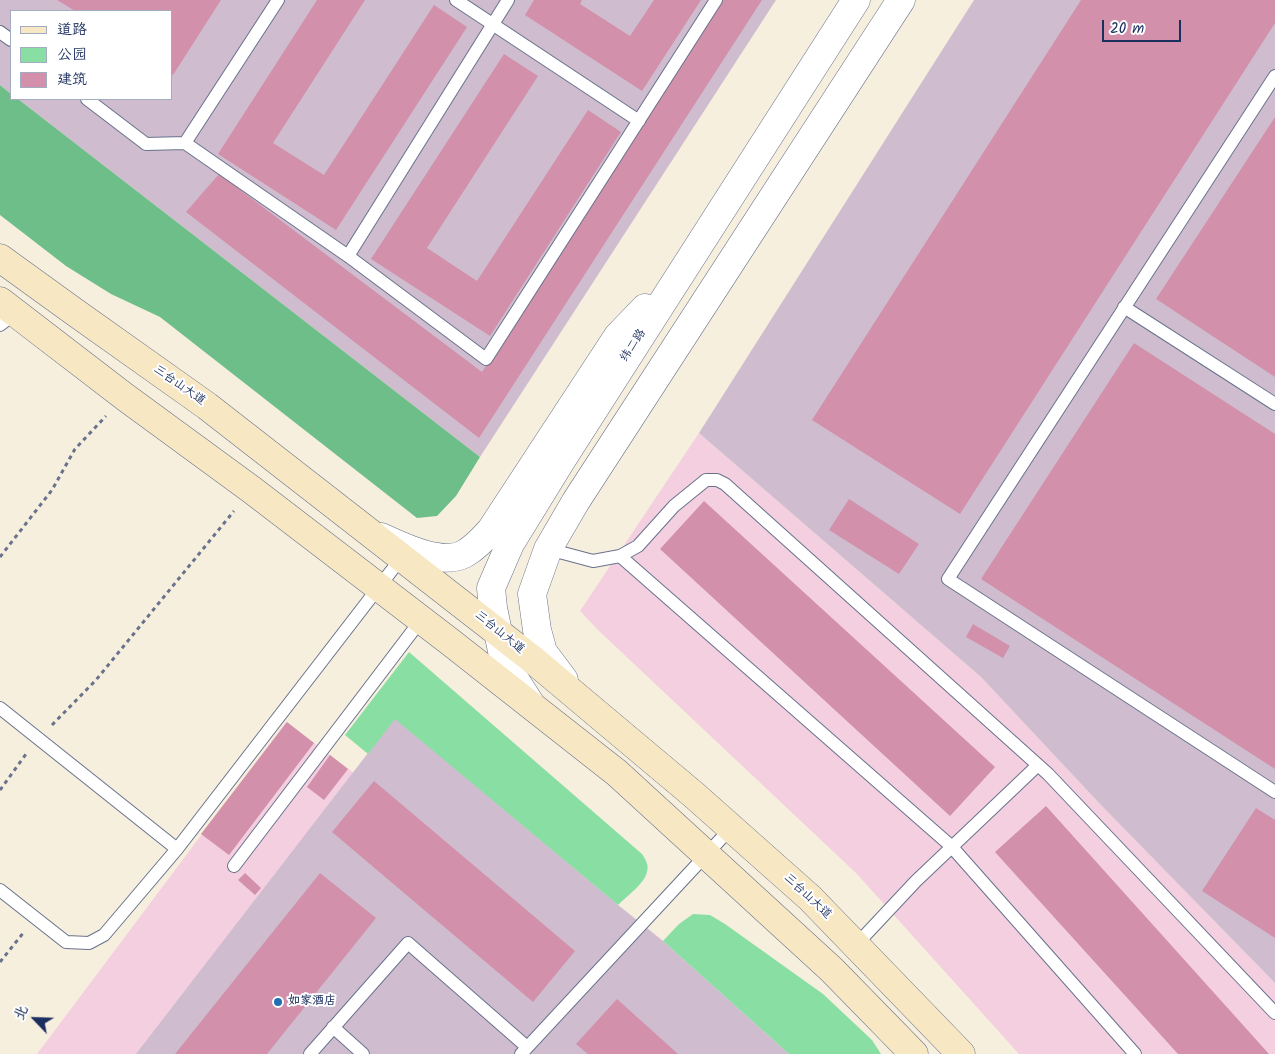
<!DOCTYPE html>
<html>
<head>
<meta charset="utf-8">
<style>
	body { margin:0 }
	#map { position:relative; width:1275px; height:1054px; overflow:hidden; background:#f7efde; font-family:Kalam,"LXGW WenKai TC",sans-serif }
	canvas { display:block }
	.legend { position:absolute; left:10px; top:10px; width:162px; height:90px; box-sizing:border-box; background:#fff; border:1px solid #a4acbf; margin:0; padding:6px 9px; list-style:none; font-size:15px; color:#1b2f5e }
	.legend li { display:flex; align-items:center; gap:10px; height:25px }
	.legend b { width:25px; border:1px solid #a4acbf }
	.north { position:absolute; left:10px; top:994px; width:50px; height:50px; -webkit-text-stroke:4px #fff; paint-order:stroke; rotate:294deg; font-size:14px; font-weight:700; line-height:20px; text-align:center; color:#1b2f5e }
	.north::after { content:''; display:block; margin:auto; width:18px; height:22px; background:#1b2f5e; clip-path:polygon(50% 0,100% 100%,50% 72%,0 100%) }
	.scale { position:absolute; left:1102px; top:20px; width:79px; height:22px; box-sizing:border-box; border:2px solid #1b2f5e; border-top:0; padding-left:6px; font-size:15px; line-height:18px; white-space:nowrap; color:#1b2f5e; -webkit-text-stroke:4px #fff; paint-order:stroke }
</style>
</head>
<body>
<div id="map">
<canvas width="1275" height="1054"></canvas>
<ul class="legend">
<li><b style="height:6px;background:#f7e8c3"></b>道路</li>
<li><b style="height:14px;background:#89dfa3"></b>公园</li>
<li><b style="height:14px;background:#d290ab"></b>建筑</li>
</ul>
<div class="north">北</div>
<div class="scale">20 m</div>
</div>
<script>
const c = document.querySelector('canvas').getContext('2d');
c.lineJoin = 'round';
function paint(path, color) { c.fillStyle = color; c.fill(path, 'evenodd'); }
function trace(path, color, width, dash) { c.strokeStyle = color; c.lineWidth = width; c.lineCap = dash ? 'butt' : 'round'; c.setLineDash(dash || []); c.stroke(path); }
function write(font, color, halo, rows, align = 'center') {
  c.font = font + ' Kalam,"LXGW WenKai TC",sans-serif'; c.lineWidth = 4; c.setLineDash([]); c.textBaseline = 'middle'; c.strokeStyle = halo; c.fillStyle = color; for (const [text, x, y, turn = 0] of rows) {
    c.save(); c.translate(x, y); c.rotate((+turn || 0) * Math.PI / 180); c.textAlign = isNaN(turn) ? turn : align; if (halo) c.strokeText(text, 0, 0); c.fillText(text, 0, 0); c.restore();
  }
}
paint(new Path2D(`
	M699,433L981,677L1099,803L1275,983V1054H1019L856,873L598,630L580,611Z
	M395,718L618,905L663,941L789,1054H37L286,722L354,773Z`), '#f3cfe0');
paint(new Path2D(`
	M0,0H776L480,457L18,99H171V11H11V94L0,85Z
	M974,0H1275V983L1099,803L981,677L699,433Z
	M395,718L618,905L663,941L789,1054H136Z`), '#cfbdcf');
paint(new Path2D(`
	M409,652L642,854C646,860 649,865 647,872C645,883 626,897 618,905L395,719L368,754L345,735Z
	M693,914L710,915L725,924L823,994L872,1040L881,1054H789L663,941L679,924Z`), '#89dfa3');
paint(new Path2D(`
	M0,85L11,94V99H18L480,457L456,496L437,516L417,518L160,317L111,294L66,266L0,215Z`), '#6ebe89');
paint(new Path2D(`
	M57,0H221L173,75L171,74V11H75Z
	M317,0H365L273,143L324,175L434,5L467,27L336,230L218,154Z
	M534,0H582L580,4L630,36L654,0H701L642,91L525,15Z
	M723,0H762L479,438L186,212L219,174L482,372Z
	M1081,0H1275V23L960,514L812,420Z
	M504,54L538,76L427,248L477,281L588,110L621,132L490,336L371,259Z
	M1275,117V377L1156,299Z
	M1134,343L1275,434V769L981,579Z
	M849,499L919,544L899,574L829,530Z
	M704,501L995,767L950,816L660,549Z
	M973,624L1010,646L1003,658L966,637Z
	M287,722L314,743L229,855L201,834Z
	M330,755L348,769L324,800L307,787Z
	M374,781L575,951L533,1002L332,832Z
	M1046,806L1269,1054H1178L995,852Z
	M1256,808L1275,820V938L1202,891Z
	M245,873L261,888L255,895L238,880Z
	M320,873L376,918L267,1054H175Z
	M617,999L678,1054H588L576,1044Z`), '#d290ab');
const service = new Path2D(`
	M456,0L639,121
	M0,32L11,40
	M1275,76L948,579L1275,792
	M87,99L146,144L185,143L348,256L486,359L716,0
	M185,143L278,0
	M348,256L508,0
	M1124,307L1275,404
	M0,325L16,313
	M548,549L593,561L620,556L638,546L674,506L706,480H717L725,484L1048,774L1275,1013
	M620,556L951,846L1135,1054
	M0,708L177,849
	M234,866L421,620
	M0,890L66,942L89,943L104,935L177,849L402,557
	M856,945L916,881L1038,765
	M333,1027L363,1054
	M310,1054L408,943L527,1047
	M521,1054L731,828`);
const tertiary = new Path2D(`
	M381,537C403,547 441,566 464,554C475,548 483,539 491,530L618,336L645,308
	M564,680L543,652L537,630L532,594L548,549L576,501L901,0
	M530,703L512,675L502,651L493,608L491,588L510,544L561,461L856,0`);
const secondary = new Path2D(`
	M0,258L76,313L207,406L532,659L694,795L810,898L961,1054
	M0,301L125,397L252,490L449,641L617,773L832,970L914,1054`);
trace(service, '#68728b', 14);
trace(tertiary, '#68728b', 29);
trace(secondary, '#68728b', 29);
trace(new Path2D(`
	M0,557L52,490L75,449L106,416
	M52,725L96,680L234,511
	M0,790L26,754
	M0,962L24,932`), '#68728b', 3, [4, 4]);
trace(service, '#fff', 12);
trace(tertiary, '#fff', 28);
trace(secondary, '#f7e8c3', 28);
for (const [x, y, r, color] of [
	[278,1002,5,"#1f6fb2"]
]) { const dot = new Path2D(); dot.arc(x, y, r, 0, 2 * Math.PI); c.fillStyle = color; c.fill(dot); trace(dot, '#fff', 2); }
write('12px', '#1b2f5e', '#fff', [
	["纬二路",634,346,-57],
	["三台山大道",179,386,35],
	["三台山大道",499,633,39],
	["三台山大道",807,897,43]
]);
write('bold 12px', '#1b2f5e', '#fff', [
	["如家酒店",288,1002]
], 'left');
</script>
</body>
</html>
